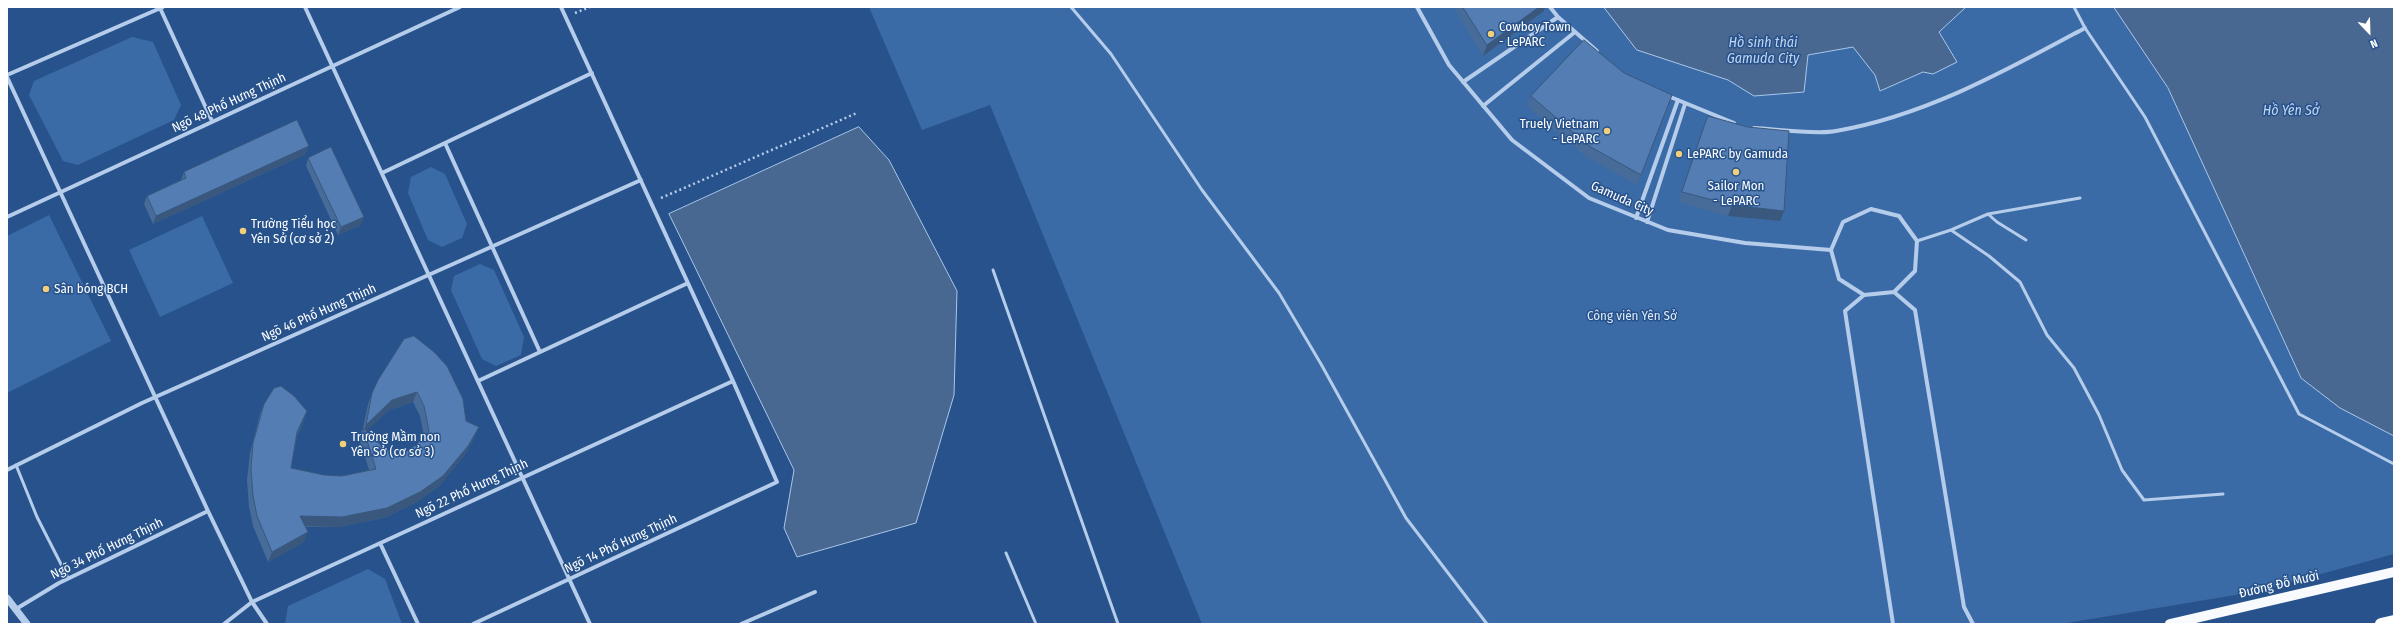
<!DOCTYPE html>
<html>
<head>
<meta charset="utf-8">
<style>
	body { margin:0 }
	#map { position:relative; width:2401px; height:631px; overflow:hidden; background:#27528b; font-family:"Fira Sans Condensed",sans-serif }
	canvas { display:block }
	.frame { position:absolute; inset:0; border:8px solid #fff; pointer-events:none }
	.north { position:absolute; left:2349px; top:12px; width:40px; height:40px; -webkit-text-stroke:3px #27528b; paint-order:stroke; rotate:157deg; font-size:11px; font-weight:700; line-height:16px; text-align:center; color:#fff }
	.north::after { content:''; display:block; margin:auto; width:14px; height:18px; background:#fff; clip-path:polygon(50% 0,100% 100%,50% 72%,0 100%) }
</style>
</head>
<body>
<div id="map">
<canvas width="2401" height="631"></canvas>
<div class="frame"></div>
<div class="north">N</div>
</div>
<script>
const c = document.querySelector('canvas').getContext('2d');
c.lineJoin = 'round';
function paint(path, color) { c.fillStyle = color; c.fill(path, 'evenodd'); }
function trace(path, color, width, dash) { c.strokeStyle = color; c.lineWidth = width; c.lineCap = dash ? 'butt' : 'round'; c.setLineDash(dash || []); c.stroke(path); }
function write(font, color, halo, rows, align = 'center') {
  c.font = font + ' "Fira Sans Condensed",sans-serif'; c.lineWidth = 3; c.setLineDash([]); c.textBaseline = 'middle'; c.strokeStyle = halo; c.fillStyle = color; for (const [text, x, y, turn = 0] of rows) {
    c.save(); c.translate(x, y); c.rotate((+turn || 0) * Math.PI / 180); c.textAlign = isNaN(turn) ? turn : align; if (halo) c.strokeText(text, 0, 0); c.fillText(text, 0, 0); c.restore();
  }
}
paint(new Path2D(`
	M869,7H2394V554L2259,591L2061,624H1202L990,105L922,130Z
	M132,37L153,42L181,105L174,120L78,165L63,161L29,95L34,81Z
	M431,167L445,174L467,224L462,238L442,247L428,240L408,193L411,177Z
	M49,215L111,341L7,393V236Z
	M202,216L233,283L160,317L129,250Z
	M480,264L494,270L524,337L521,355L496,366L482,359L451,290L454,276Z
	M368,569L385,579L402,624H285L288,606Z`), '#3b6ba7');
const water = new Path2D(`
	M1604,7H1966L1939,32L1957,62L1933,74L1923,72L1880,91L1875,75L1853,47L1808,55L1804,92L1754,96L1728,80L1637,50Z
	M2114,7H2394V436L2340,408L2301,378L2168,88Z
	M859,127L889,160L957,291L954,395L916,523L797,557L784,528L794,470L669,214Z`);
paint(water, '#496891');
trace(water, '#a9c7ea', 1);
trace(new Path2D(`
	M575,13L590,7
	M661,198L857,113`), '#b5ccea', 2.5, [2, 3]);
trace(new Path2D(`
	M1071,7L1111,54L1202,190L1279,293L1321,364L1406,518L1487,624
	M2074,7L2085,28L2145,117L2299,414L2394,464
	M1988,214L2080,198
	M1951,230L1989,256L2020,282L2047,335L2074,368L2099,415L2122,470L2144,500L2223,494
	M1917,241L1951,230L1988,214L1997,222L2026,240
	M993,270L1118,624
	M16,465L37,517L68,578
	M1006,553L1036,624`), '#b5ccea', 3);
trace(new Path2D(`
	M305,7L590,624
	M1417,7L1449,65L1512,140L1589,198L1668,230L1745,243L1831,250
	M1550,7L1558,17L1597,51
	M160,8L212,121
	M7,75L163,7
	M7,77L208,511L252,602L267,624
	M1463,82L1558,17
	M1668,96L1734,123
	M1483,106L1575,32
	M1754,128C1775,129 1816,135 1836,131C1925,116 2007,70 2085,28
	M445,143L540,352
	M382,173L592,73
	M1871,209L1899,216L1917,241L1915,271L1894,292L1864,295L1839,279L1831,250L1843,222Z
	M7,217L460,7
	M1636,218L1678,100
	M1647,222L1685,104
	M1894,292L1915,310L1964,607L1973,624
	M1864,295L1845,311L1893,624
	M478,381L688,283
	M7,470L142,403L641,180
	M380,543L418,624
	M16,609L59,583L208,511
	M224,624L252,602L733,381
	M473,624L777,482L733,381L561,7
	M741,624L815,592`), '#b5ccea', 4);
trace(new Path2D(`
	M7,598L27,624`), '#b5ccea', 7);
trace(new Path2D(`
	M2170,624L2394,572`), '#f8fafe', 10);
trace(new Path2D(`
	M2381,624L2394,621`), '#fff', 12);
paint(new Path2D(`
	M1455,7H1545L1544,11L1483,56L1457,13Z
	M1624,73L1669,105L1637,185L1585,156L1527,106L1531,96Z
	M1708,116L1780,221L1728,216L1678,202Z
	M306,154L153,224L144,204L147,196L181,180L184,172Z
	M308,158L361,225L338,235L306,166Z
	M404,339L466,421L475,437L464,456L439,486L417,502L384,518L338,527H305L304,542L268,562L253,526L249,507L247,480L250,453L260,414L264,404L304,421L297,436L291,468L324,475L342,476L369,470L359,438L363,428L368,404L372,393ZM413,402L420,416L424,436L416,445L402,454L394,453L385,449L366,431L389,410Z`), '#476c9a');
paint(new Path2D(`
	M1539,7H1545L1544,11L1483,56L1487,45Z
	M309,146L306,154L153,224L156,216Z
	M1732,205L1784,211L1780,221L1728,216Z
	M364,217L361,225L338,235L341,227Z
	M417,392L413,402L389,410L364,433V431L366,425L392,400Z
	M307,411L304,421L293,442L297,432Z
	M479,427L475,437L464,456L439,486L417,502L384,518L338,527L296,526L300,516Z
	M308,532L304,542L268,562L272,552Z`), '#3a587d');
const building = new Path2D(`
	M1463,7H1539L1487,45Z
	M1584,40L1624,73L1672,95L1641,175L1589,146L1531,96Z
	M1708,116L1748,127L1789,131L1784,211L1732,205L1682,192Z
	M297,120L309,146L156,216L147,196L186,178L184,172Z
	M331,147L364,217L341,227L308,158Z
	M414,336L434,352L447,366L463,399L466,421L479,427L468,446L443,476L420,492L387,508L342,517L300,516L308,532L272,552L257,516L253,496L251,469L253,443L264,404L274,388L281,386L294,396L307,411L297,432L291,468L324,475L342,476L376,469L363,428L385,449L394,453L402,454L416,445L429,431L424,406L417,392L392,400L366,425L372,393L378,380L404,339Z`);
paint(building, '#537db3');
trace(building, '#3a587d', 1);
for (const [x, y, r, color] of [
	[1491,34,4,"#f2d07a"],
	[1607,131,4,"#f2d07a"],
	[1679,154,4,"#f2d07a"],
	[1736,172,4,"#f2d07a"],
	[243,231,4,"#f2d07a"],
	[46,289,4,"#f2d07a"],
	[343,444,4,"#f2d07a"]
]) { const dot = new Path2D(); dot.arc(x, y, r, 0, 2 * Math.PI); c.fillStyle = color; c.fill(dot); trace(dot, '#27528b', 1.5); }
write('13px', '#fff', '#27528b', [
	["Cowboy Town",1499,27],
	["- LePARC",1499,42],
	["Truely Vietnam",1599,124,"right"],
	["- LePARC",1599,139,"right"],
	["LePARC by Gamuda",1687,154],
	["Sailor Mon",1736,186,"center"],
	["- LePARC",1736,201,"center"],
	["Trường Tiểu học",251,224],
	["Yên Sở (cơ sở 2)",251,239],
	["Sân bóng BCH",54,289],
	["Trường Mầm non",351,437],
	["Yên Sở (cơ sở 3)",351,452]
], 'left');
write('13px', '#fff', '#27528b', [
	["Ngõ 48 Phố Hưng Thịnh",229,103,-25],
	["Gamuda City",1622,199,24],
	["Ngõ 46 Phố Hưng Thịnh",319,313,-24],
	["Ngõ 22 Phố Hưng Thịnh",472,489,-25],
	["Ngõ 14 Phố Hưng Thịnh",621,544,-25],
	["Ngõ 34 Phố Hưng Thịnh",107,549,-26],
	["Đường Đỗ Mười",2279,585,-13]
]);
write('13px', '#d9e6f7', '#27528b', [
	["Công viên Yên Sở",1632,316]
]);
write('italic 14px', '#c0d6f1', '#27528b', [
	["Hồ sinh thái",1763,43],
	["Gamuda City",1763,59],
	["Hồ Yên Sở",2291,111]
]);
</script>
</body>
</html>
